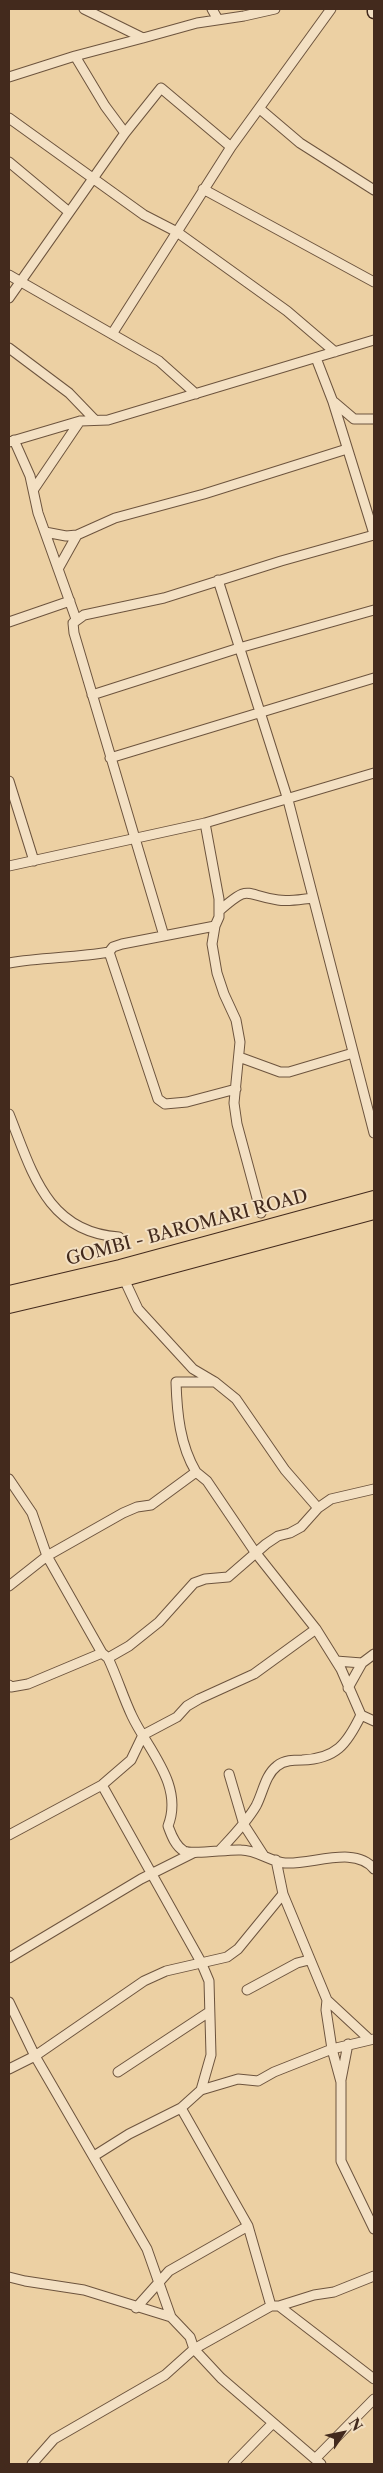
<!DOCTYPE html>
<html>
<head>
<meta charset="utf-8">
<style>
	body { margin:0 }
	#map { position:relative; width:383px; height:2473px; overflow:hidden; background:#ecd0a3; font-family:"Libre Caslon Text",serif }
	canvas { display:block }
	.frame { position:absolute; inset:0; border:10px solid #432a1d; pointer-events:none }
	.north { position:absolute; left:318px; top:2408px; width:50px; height:50px; -webkit-text-stroke:4px #f3e0c3; paint-order:stroke; rotate:56deg; font-size:14px; font-weight:700; line-height:20px; text-align:center; color:#432a1d }
	.north::after { content:''; display:block; margin:auto; width:18px; height:22px; background:#432a1d; clip-path:polygon(50% 0,100% 100%,50% 72%,0 100%) }
</style>
</head>
<body>
<div id="map">
<canvas width="383" height="2473"></canvas>
<div class="frame"></div>
<div class="north">N</div>
</div>
<script>
const c = document.querySelector('canvas').getContext('2d');
c.lineJoin = 'round';
function trace(path, color, width, dash) { c.strokeStyle = color; c.lineWidth = width; c.lineCap = dash ? 'butt' : 'round'; c.setLineDash(dash || []); c.stroke(path); }
function write(font, color, halo, rows, align = 'center') {
  c.font = font + ' "Libre Caslon Text",serif'; c.lineWidth = 4; c.setLineDash([]); c.textBaseline = 'middle'; c.strokeStyle = halo; c.fillStyle = color; for (const [text, x, y, turn = 0] of rows) {
    c.save(); c.translate(x, y); c.rotate((+turn || 0) * Math.PI / 180); c.textAlign = isNaN(turn) ? turn : align; if (halo) c.strokeText(text, 0, 0); c.fillText(text, 0, 0); c.restore();
  }
}
const minor = new Path2D(`
	M84,9L143,38L197,23L244,16L275,9
	M212,9L217,18
	M75,56L105,106L125,133
	M9,77L75,56L143,38
	M260,109L300,143L374,190
	M9,118L144,215L177,232L287,311L335,352
	M9,162L69,212
	M203,189L374,282
	M9,275L159,361L196,394
	M9,298L125,133L161,88L231,147
	M112,334L231,147L331,9
	M9,348L69,393L95,420
	M316,358L333,402L374,534
	M334,402L354,419H374
	M14,440L30,476L38,513L76,619
	M9,442L80,421L108,420L138,411L374,340
	M34,489L80,421
	M45,532L66,536L77,535L115,518L204,494L347,449
	M58,569L77,535
	M218,580L288,800L374,1133
	M9,622L70,601
	M92,695L239,648L374,610
	M110,758L374,678
	M9,781L34,861
	M205,823L219,899V917L215,926L212,944L217,973L224,994L236,1020L240,1042L234,1103L237,1124L261,1213
	M9,866L205,823L374,773
	M219,911C251,883 243,895 278,900C289,902 302,899 313,898
	M215,926L122,944L113,947L109,952L158,1099L165,1104L187,1102L236,1089
	M164,936L74,633L73,623L84,615L164,598L281,561L374,535
	M9,963C43,957 75,958 109,952
	M239,1057L280,1072H289L353,1053
	M9,1114C32,1171 46,1232 119,1237
	M124,1279L138,1309L193,1369L215,1382L236,1399L285,1470L318,1508
	M196,1472L207,1481L255,1552L316,1629L341,1669L361,1715L374,1721
	M9,1479L32,1513L47,1556L102,1653L108,1658C117,1677 123,1697 132,1716C148,1750 184,1785 168,1826C171,1834 175,1846 184,1851C192,1855 229,1849 241,1850C257,1850 271,1862 285,1863C312,1865 355,1845 374,1869
	M9,1586L47,1556L123,1513L137,1507L151,1505L196,1472C180,1445 177,1414 176,1382H215
	M108,1658L129,1646L159,1622L194,1583L205,1579L228,1577L266,1544L278,1536L290,1533L301,1527L318,1508L331,1499L374,1489
	M336,1661L362,1663
	M9,1685L11,1687L28,1684L102,1653
	M348,1688L362,1663L374,1654
	M229,1774L244,1825L264,1856
	M102,1785L201,1962L209,1981L211,2055L201,2090
	M9,1835L102,1785L131,1760L143,1735L177,1717L187,1706L199,1699L254,1674L316,1629
	M220,1850C233,1836 246,1823 256,1806C263,1793 265,1775 277,1766C284,1760 294,1760 302,1760C336,1759 347,1744 361,1715
	M276,1860L283,1894L327,2000L369,2039
	M9,1958L141,1879L193,1853
	M247,1990L297,1963L309,1960
	M327,2000L326,2010L332,2049L341,2082V2161L374,2229
	M9,2002L35,2056L147,2249L171,2317L190,2337L194,2349L221,2378L321,2464
	M9,2069L35,2056L144,1981L166,1971L227,1957L238,1949L283,1894
	M118,2072L209,2012
	M341,2080L348,2044
	M181,2108L248,2226L271,2306
	M94,2156L129,2134L181,2108L201,2090L238,2079L258,2081L274,2072L332,2049L374,2039
	M9,2277L25,2281L84,2290L171,2317
	M279,2306L374,2379
	M136,2308L169,2271L248,2226
	M315,2459L374,2399
	M32,2464L54,2439L165,2375L194,2349L271,2306H279L314,2295L334,2292L374,2276
	M233,2464L272,2424`);
const secondary = new Path2D(`
	M374,9V12`);
const primary = new Path2D(`
	M9,1293L120,1267L374,1198
	M9,1306L124,1279L374,1212`);
trace(minor, '#6d543e', 11);
trace(secondary, '#432a1d', 15);
trace(primary, '#432a1d', 16);
trace(minor, '#f3e0c3', 9);
trace(secondary, '#f3e0c3', 12);
trace(primary, '#ecd0a3', 14);
write('18px', '#432a1d', '#f3e0c3', [
	["GOMBI - BAROMARI ROAD",187,1228,-15]
]);
</script>
</body>
</html>
